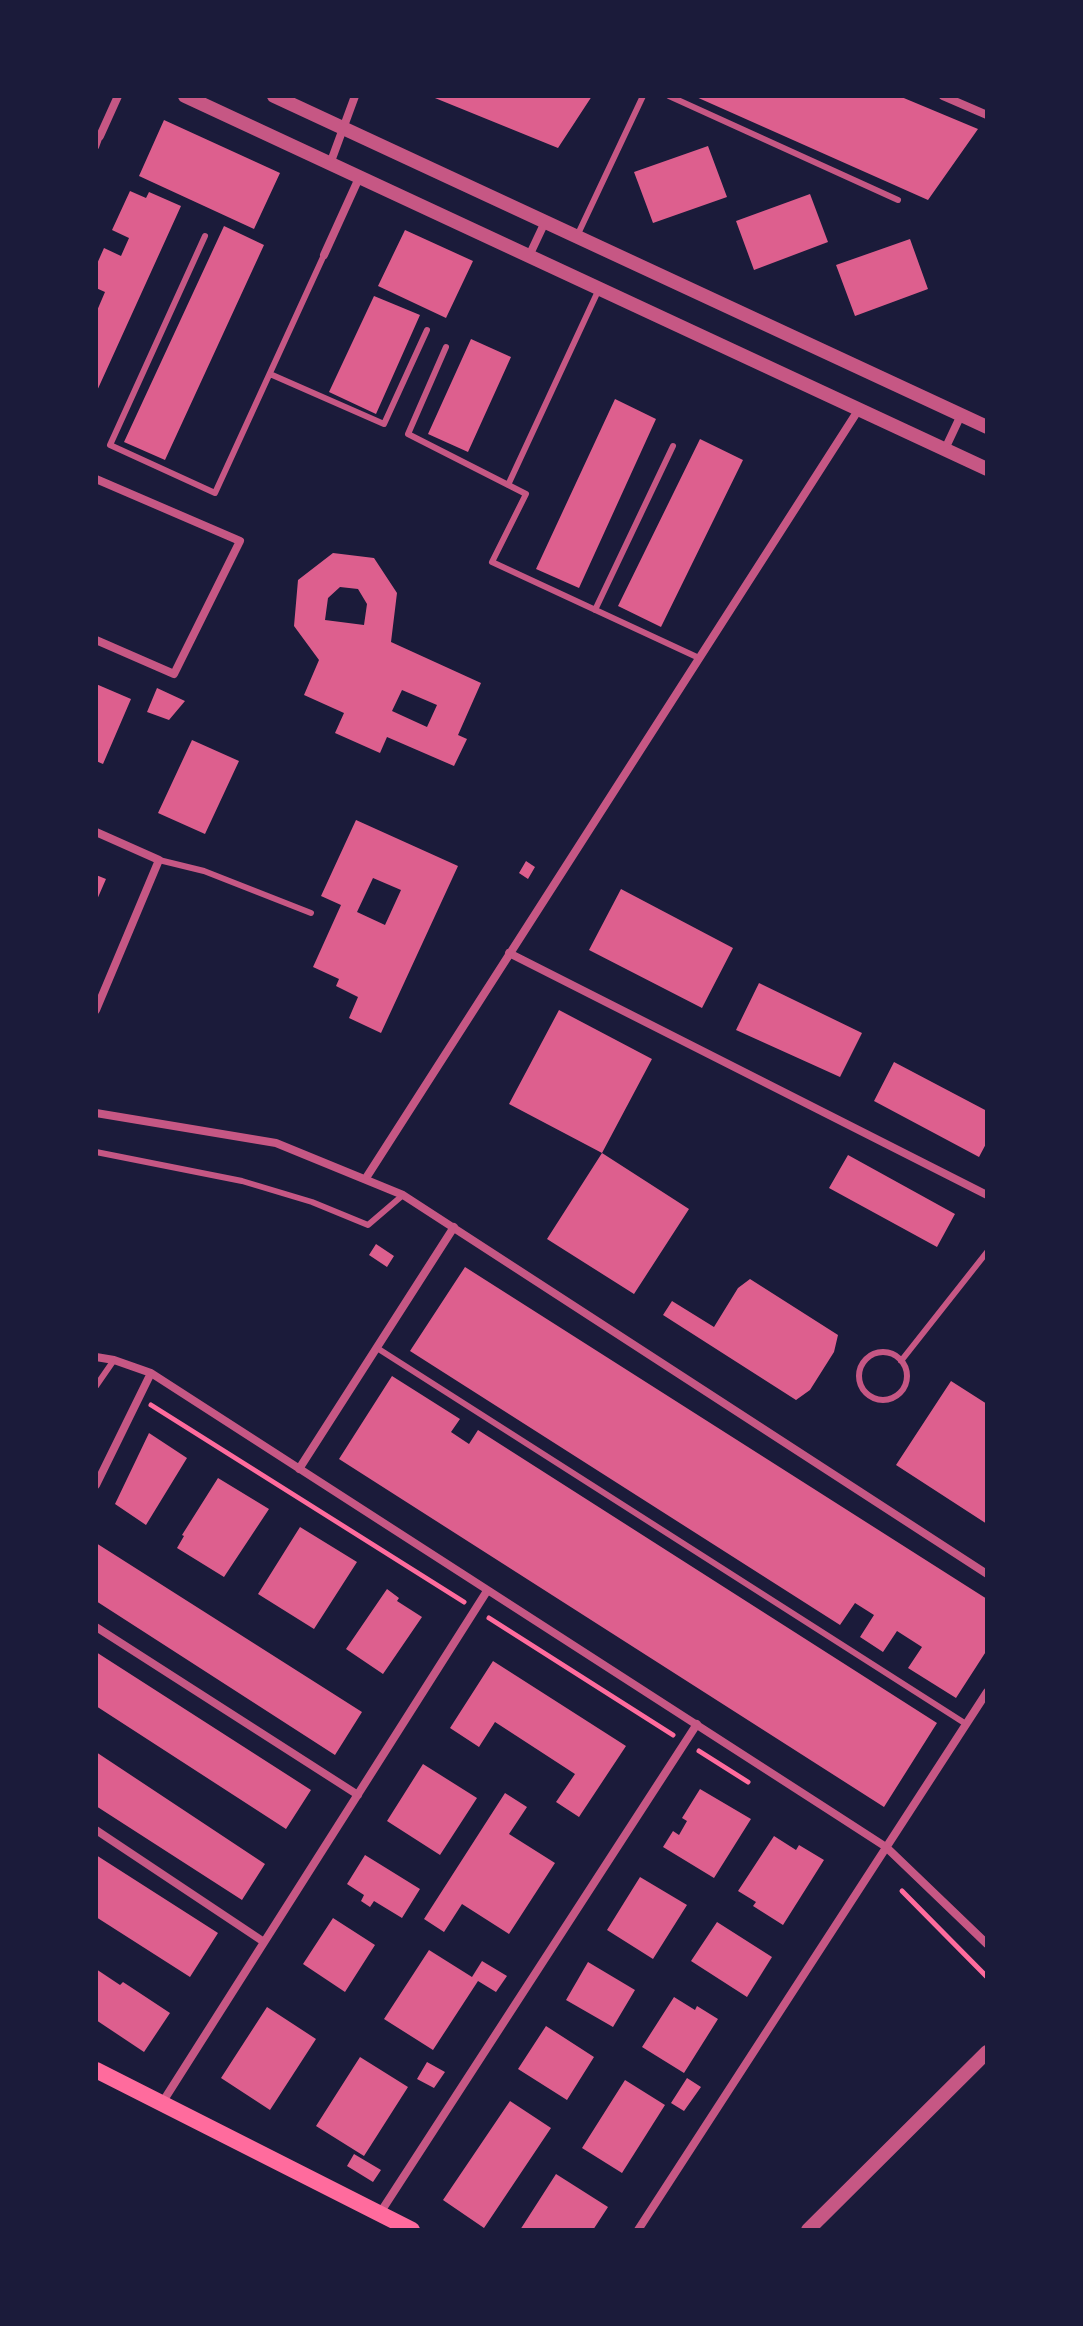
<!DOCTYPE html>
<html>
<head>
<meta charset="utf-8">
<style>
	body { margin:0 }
	#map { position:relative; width:1083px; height:2326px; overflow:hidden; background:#1b1b3a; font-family:Manrope,sans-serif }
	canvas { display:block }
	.frame { position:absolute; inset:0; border:98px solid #1b1b3a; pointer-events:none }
</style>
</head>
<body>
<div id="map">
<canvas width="1083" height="2326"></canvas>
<div class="frame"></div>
</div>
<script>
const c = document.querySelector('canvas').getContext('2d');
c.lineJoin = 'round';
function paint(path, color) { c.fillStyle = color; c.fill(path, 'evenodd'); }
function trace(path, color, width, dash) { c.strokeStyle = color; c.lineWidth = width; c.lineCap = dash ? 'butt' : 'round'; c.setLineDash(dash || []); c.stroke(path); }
paint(new Path2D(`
	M430,96H592L558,148Z
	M694,96H899L978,129L928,200Z
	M164,120L280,173L254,229L139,176Z
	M708,146L727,197L653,223L634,172Z
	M130,191L146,198L149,192L181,206L96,393V313L105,292L96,288V266L104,248L121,256L129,238L112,230Z
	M810,194L828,242L754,270L736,221Z
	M224,226L264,245L165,460L124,442Z
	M405,230L473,261L446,318L378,286Z
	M910,239L928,289L855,316L836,265Z
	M374,296L420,315L376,414L329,392Z
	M471,339L511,357L468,452L428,434Z
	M615,399L656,419L579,588L536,569Z
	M700,439L743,460L661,627L618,606Z
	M333,553L374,558L397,593L391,642L481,683L458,735L467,739L454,766L387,737L380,753L335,733L344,713L304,695L319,660L294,626L298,580ZM340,587L358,589L367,604L364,625L325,620L328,598ZM402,690L437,705L427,727L392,711Z
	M96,684L131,699L103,764L96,761Z
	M157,688L185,701L169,720L147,712Z
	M192,740L239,761L205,834L158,813Z
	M356,820L458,866L381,1033L349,1018L358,997L336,986L339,979L313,967L341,905L321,896ZM373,878L401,890L385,925L357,912Z
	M526,861L535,867L528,879L519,873Z
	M96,875L106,879L96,902Z
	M621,889L733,948L702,1008L589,950Z
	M759,983L862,1033L840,1077L736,1030Z
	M559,1010L652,1059L602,1153L509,1104Z
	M894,1062L987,1111V1142L979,1157L874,1101Z
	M602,1153L689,1209L634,1294L547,1239Z
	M848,1155L955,1214L937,1247L829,1188Z
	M376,1244L394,1256L387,1267L369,1255Z
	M465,1267L987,1599V1650L956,1698L908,1668L922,1647L897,1631L883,1652L860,1637L874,1615L855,1603L840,1625L410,1351Z
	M750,1279L838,1335L834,1352L810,1390L796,1400L663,1315L672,1301L714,1327L738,1288Z
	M392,1376L460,1419L451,1432L469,1444L478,1430L937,1723L884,1807L339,1459Z
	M951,1381L987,1404V1524L896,1465Z
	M149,1433L187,1458L146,1525L115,1504Z
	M218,1478L269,1509L224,1577L177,1548L184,1536L182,1535Z
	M300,1527L357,1562L314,1629L258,1594Z
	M96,1543L362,1712L335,1755L96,1601Z
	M387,1589L399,1598L397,1601L422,1617L383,1674L346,1649Z
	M96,1652L311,1790L286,1829L96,1706Z
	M493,1661L626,1746L579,1817L556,1802L575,1774L495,1722L479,1747L450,1728Z
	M96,1752L265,1864L242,1900L96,1806Z
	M423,1764L477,1798L440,1855L387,1821Z
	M700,1789L751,1819L714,1878L663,1847L673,1831L679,1835L687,1821L682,1818Z
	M505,1793L527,1807L509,1834L555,1863L509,1934L462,1904L444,1932L424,1919Z
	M774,1836L796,1850L799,1845L824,1860L783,1925L753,1906L756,1902L738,1891Z
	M96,1855L218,1933L190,1977L96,1917Z
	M365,1855L420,1889L402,1918L374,1901L370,1907L361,1901L364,1895L347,1884Z
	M640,1877L687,1905L653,1959L607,1930Z
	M333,1918L375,1945L345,1992L303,1964Z
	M717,1922L772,1957L747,1997L691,1961Z
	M429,1950L472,1977L482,1961L507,1976L496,1992L478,1981L433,2050L384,2019Z
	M588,1962L635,1990L613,2027L566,2000Z
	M96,1969L120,1985L123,1982L170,2013L144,2052L96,2020Z
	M674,1997L695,2010L697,2006L718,2019L684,2073L642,2047Z
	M267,2007L316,2039L270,2110L221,2078Z
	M546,2026L594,2057L567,2100L518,2069Z
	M360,2057L408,2087L364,2156L316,2126Z
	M427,2062L445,2072L434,2088L417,2079Z
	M687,2078L701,2087L684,2111L671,2103Z
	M625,2080L665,2105L622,2173L582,2148Z
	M510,2101L551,2128L484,2228L443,2200Z
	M354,2154L381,2170L373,2182L347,2166Z
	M556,2174L608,2207L593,2230H520Z`), '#dd5f8e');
trace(new Path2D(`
	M151,1405L464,1602
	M489,1618L673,1735
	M699,1751L748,1782
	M902,1891L987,1977`), '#ff6b9d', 5);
trace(new Path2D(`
	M669,96L898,200
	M96,147L100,136
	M205,236L110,445L215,493L324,255
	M577,236L643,96
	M446,347L408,434L526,494L492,562L699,658
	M270,374L384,424L427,330
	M508,485L599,289
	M595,610L673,446
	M159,860L204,871L311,913
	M96,1152L242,1181L312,1202L368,1225L403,1195
	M377,1348L966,1724
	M859 1376a24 24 0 1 1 48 0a24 24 0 1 1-48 0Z
	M901,1361L987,1252
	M96,1386L114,1360`), '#c65784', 6);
trace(new Path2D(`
	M943,96L987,115
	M100,136L118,96
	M330,164L355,96
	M324,255L359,178
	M529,256L545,222
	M945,449L961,415
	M96,479L240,541L174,674L96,640
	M96,832L159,860L96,1010
	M509,953L987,1195
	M96,1113L276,1143L403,1195L987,1574
	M366,1178L859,409
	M96,1357L114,1360L151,1373L835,1814L886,1847L987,1944
	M299,1469L454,1227
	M96,1485L151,1373
	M96,1627L358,1795
	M96,1830L264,1942
	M162,2103L487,1591
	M380,2213L697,1724
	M638,2230L987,1692`), '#c65784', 8);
trace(new Path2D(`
	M185,96L987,469
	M274,96L987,427
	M808,2230L987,2052`), '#c65784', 14);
trace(new Path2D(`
	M96,2070L412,2230`), '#ff6b9d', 16);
</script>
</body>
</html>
